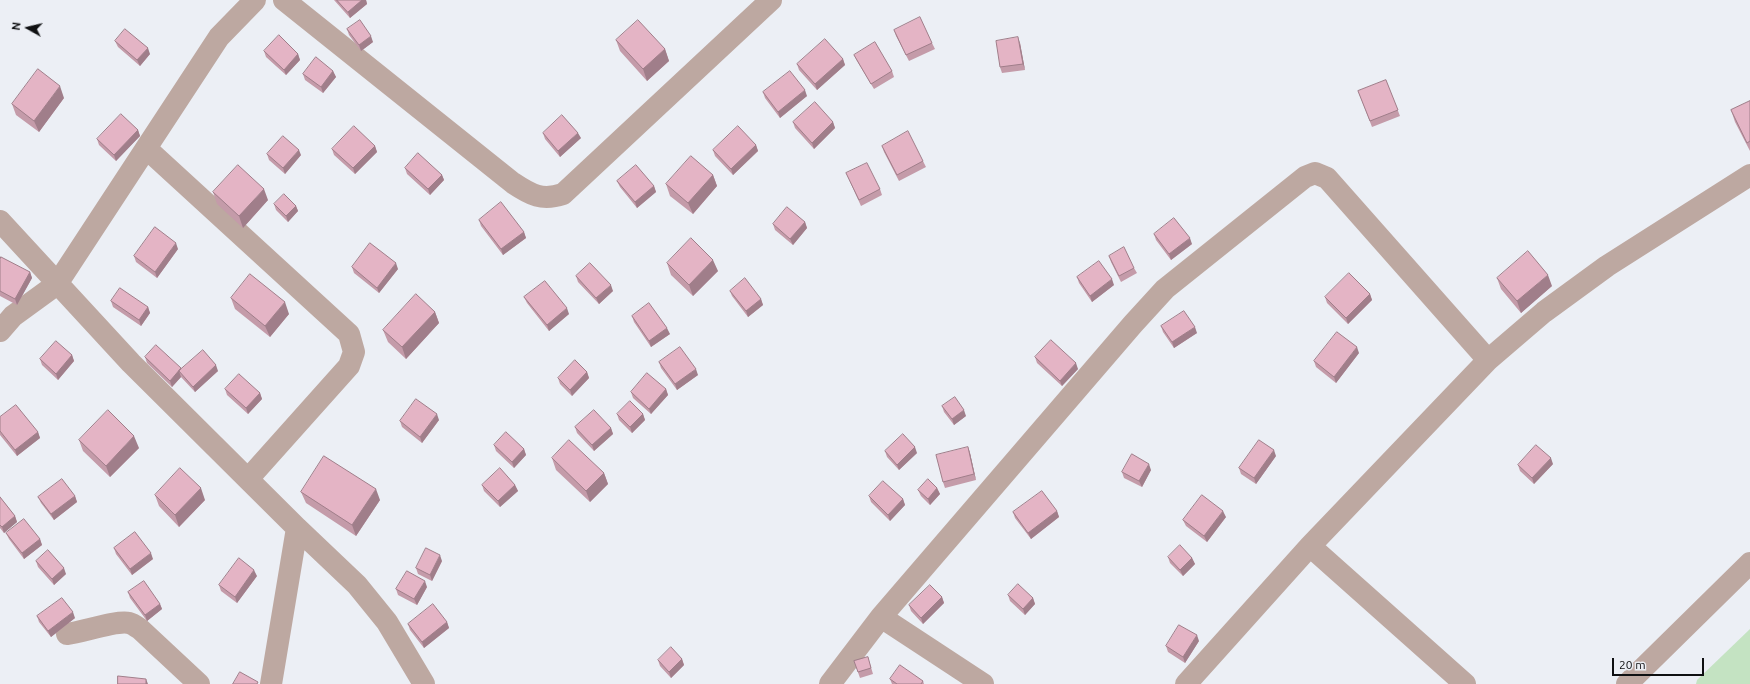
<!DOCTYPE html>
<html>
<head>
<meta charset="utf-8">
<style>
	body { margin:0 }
	#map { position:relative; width:1750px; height:684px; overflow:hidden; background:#eceff5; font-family:Ubuntu,sans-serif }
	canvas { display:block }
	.north { position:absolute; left:8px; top:8px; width:40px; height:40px; -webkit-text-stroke:3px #eceff5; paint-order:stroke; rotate:278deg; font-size:11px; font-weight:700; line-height:16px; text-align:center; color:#0f1012 }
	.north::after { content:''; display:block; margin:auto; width:14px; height:18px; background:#0f1012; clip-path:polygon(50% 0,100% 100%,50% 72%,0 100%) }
	.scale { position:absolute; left:1612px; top:658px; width:92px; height:18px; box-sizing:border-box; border:2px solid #0f1012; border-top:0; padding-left:5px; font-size:12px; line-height:14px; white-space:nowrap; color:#0f1012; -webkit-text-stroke:3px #eceff5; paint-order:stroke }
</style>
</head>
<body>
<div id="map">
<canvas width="1750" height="684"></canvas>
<div class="north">N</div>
<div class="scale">20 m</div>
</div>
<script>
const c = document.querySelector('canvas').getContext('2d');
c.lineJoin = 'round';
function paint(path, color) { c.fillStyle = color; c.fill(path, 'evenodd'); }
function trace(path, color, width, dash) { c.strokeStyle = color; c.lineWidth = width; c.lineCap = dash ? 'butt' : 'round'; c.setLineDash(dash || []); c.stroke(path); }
paint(new Path2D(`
	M1750,629V684H1696L1697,680Z`), '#c4e3c2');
trace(new Path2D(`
	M284,0L513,183C531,195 542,201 563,194L771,0
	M147,149L349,334L354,352L349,366L248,479
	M0,221L131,363L297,528L357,585L387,622L424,684
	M0,331L13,316L57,284L219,37L255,0
	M1310,546L1465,684
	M881,617L983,684
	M67,634C83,632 117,620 129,623C133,624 137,627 140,629L199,684
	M271,684L297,528
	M830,684L881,617L1133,324L1165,289L1305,177L1315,173L1327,178L1488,360
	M1186,684L1310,546L1488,360L1544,312L1607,266L1750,175
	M1627,684L1750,563`), '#bda8a1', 22);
paint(new Path2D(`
	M334,0H366L367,4L350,18Z
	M347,29L373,42L361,51L349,35Z
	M894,30L932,43L935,49L909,61L896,36Z
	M616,40L665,49L669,61L647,81L620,51Z
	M115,41L150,54L140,66L118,47Z
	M1020,43L1025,70L1002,73L1000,67Z
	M264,51L298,54L300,60L286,75L266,57Z
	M854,55L892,71L894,77L874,89L857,61Z
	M843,59L845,65L817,90L799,70L797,64Z
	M333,71L336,77L323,93L305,80L303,74Z
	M1386,80L1400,116L1372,127L1358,91Z
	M763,92L807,96L780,118L765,98Z
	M64,98L39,132L16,115L12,104Z
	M1750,101V151L1735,122L1731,110Z
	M793,122H833L835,128L814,149L795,128Z
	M138,130L140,136L116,161L99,145L97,139Z
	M543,133L581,138L560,157L545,139Z
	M756,145L758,151L733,175L715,156L713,150Z
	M375,146L377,152L355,174L334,155L332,149Z
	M882,146L923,161L926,167L899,181L884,152Z
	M267,154L301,155L285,174L269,160Z
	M405,168L442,175L444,180L430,195L407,174Z
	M846,173L880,189L882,195L861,206Z
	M713,175L717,186L693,214L670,196L666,184Z
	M617,181L654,186L656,192L637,208L620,187Z
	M213,192L268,200L243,228L217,204Z
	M274,204L296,206L298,211L288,222L276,210Z
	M479,220L524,232L526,238L503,255L481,226Z
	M805,222L807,228L793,245L775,230L773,224Z
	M1154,234L1192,244L1171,260L1156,240Z
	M178,249L157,278L136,262L134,256Z
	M1109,256L1134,268L1137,273L1121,282L1111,262Z
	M0,260L30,272L32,278L17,305L0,296Z
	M667,263L718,271L693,296L671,275Z
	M352,267L398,269L379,293L354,273Z
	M576,276L613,291L599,304L578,282Z
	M1077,277L1114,285L1092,302L1079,283Z
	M1497,278L1552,286L1521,313L1501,289Z
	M730,291L761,299L763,305L748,317L732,296Z
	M1370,294L1372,300L1348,324L1327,303L1325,297Z
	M524,297L569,314L549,331L527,303Z
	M231,298L289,314L270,337L235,309Z
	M111,301L148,307L150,313L141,326L113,307Z
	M435,312L439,323L406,359L388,342L383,330Z
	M632,316L670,334L651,347L634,322Z
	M1161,326L1197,333L1174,348L1163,332Z
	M1359,353L1336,383L1316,367L1314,361Z
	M72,355L74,361L58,380L42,365L40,359Z
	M145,357L182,369L218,371L195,392L181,377L172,387L147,363Z
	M1035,357L1078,369L1062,386L1037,363Z
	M659,362L698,375L677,390L661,368Z
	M587,372L589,378L572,396L560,384L558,378Z
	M225,389L260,393L262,399L248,414L227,395Z
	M666,389L668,395L651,414L633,398L631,392Z
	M942,406L966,416L954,425L944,412Z
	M617,414H643L645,420L632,433L619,420Z
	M0,417L38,432L40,438L17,456L0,435Z
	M439,420L422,443L402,427L400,421Z
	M575,427L611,428L613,434L594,451L577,433Z
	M79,440L139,448L110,477L83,451Z
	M494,445L524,449L526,455L514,468L496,451Z
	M968,447L970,453L976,480L945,488L943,482Z
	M885,451L917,453L899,470L887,457Z
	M1276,456L1256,484L1241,474L1239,468Z
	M552,458L604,473L608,484L590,502L556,470Z
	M1553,464L1534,484L1520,471L1518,465Z
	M1151,470L1142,487L1124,478L1122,472Z
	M482,485H515L518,491L500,507L484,491Z
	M937,488L940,494L930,505L921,496L918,490Z
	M301,492L380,500L356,536L306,503Z
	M155,495L205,500L179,527L159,506Z
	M75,496L77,502L54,520L41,503L38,497Z
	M869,496L903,499L905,505L890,521L871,502Z
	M0,497L15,516L17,522L4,533L0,528Z
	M1057,511L1059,517L1031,539L1015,518L1013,512Z
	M1226,517L1207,542L1186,526L1183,520Z
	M6,533L40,539L42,545L24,559L9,539Z
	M114,548L153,559L132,575L116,554Z
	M1168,557L1192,558L1195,564L1183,576L1170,563Z
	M36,561L66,574L54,585L38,567Z
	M442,561L432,581L418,574L416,568Z
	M257,576L237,603L221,591L219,585Z
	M427,587L417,605L398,595L396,589Z
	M128,592L160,604L162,609L147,621L130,598Z
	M1008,595L1033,598L1035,604L1025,615L1010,601Z
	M942,597L944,603L923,624L911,611L909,605Z
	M37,616L75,618L51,637L39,622Z
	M447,622L449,628L424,648L410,630L408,624Z
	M1199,641L1185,663L1168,652L1166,646Z
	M868,657L873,674L860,678L854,661Z
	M682,659L684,665L671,678L660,666L658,660Z
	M890,679L923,681L924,684H892Z`), '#c49ba9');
paint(new Path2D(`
	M362,0H366L367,4L350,18L348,12Z
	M371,36L373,42L361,51L359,45Z
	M1018,37L1020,43L1025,70L1023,64Z
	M148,48L150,54L140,66L137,60Z
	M665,49L669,61L647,81L643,69Z
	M298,54L300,60L286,75L284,70Z
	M843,59L845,65L817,90L815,84Z
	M333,71L336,77L323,93L321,87Z
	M60,86L64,98L39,132L34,121Z
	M805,90L807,96L780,118L778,112Z
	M833,122L835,128L814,149L812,143Z
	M138,130L140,136L116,161L114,155Z
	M578,133L581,138L560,157L558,151Z
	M756,145L758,151L733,175L731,169Z
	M375,146L377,152L355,174L353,168Z
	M299,150L301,155L285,174L283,168Z
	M442,175L444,180L430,195L428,189Z
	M713,175L717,186L693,214L688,203Z
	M654,186L656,192L637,208L635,202Z
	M264,189L268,200L243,228L239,216Z
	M296,206L298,211L288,222L286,216Z
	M805,222L807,228L793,245L790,239Z
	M524,232L526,238L503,255L501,249Z
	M1190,238L1192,244L1171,260L1169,254Z
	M176,243L178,249L157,278L155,272Z
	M713,260L718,271L693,296L689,285Z
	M396,263L398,269L379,293L377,288Z
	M30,272L32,278L17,305L15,299Z
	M1548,275L1552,286L1521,313L1517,301Z
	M1112,279L1114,285L1092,302L1090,296Z
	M611,285L613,291L599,304L596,298Z
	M1370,294L1372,300L1348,324L1346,318Z
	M761,299L763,305L748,317L746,311Z
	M285,302L289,314L270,337L265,326Z
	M148,307L150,313L141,326L139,320Z
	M567,308L569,314L549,331L547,325Z
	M435,312L439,323L406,359L402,347Z
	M1195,327L1197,333L1174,348L1172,342Z
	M667,328L670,334L651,347L649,341Z
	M1357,347L1359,353L1336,383L1334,377Z
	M72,355L74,361L58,380L56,374Z
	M1076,363L1078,369L1062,386L1060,381Z
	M216,365L218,371L195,392L193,387Z
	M181,368L183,374L179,371L181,377L172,387L170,381Z
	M696,369L698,375L677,390L675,384Z
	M587,372L589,378L572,396L570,390Z
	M666,389L668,395L651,414L649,409Z
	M260,393L262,399L248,414L246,408Z
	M964,410L966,416L954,425L952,419Z
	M437,414L439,420L422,443L420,437Z
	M643,414L645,420L632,433L630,427Z
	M611,428L613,434L594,451L592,445Z
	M38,432L40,438L17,456L15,450Z
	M134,436L139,448L110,477L106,466Z
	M915,447L917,453L899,470L897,465Z
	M968,447L970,453L976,480L974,474Z
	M524,449L526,455L514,468L512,462Z
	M1274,450L1276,456L1256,484L1254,478Z
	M1551,458L1553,464L1534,484L1532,478Z
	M1149,464L1151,470L1142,487L1139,481Z
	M604,473L608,484L590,502L586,491Z
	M515,485L518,491L500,507L498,501Z
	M201,488L205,500L179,527L175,515Z
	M937,488L940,494L930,505L928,499Z
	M376,489L380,500L356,536L352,525Z
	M75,496L77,502L54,520L51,514Z
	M903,499L905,505L890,521L888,515Z
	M1057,511L1059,517L1031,539L1028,533Z
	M1223,511L1226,517L1207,542L1204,536Z
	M15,516L17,522L4,533L2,527Z
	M40,539L42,545L24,559L22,553Z
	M151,553L153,559L132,575L130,569Z
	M440,555L442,561L432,581L430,575Z
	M1192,558L1195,564L1183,576L1180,570Z
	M64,568L66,574L54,585L52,579Z
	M254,570L257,576L237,603L235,597Z
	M425,581L427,587L417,605L414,599Z
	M942,597L944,603L923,624L921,618Z
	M1033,598L1035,604L1025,615L1023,609Z
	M160,604L162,609L147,621L145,615Z
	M73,612L75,618L51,637L48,631Z
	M447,622L449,628L424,648L422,642Z
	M1197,635L1199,641L1185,663L1183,657Z
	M682,659L684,665L671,678L669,672Z
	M146,679L148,684H146Z`), '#a07e8a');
const building = new Path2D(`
	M337,0H362L348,12Z
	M920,17L932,43L906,55L894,30Z
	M360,20L371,36L359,45L347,29Z
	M638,20L665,49L643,69L616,40Z
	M125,29L148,48L137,60L115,41Z
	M279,35L298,54L284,70L264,51Z
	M1018,37L1023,64L1000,67L996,41Z
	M825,39L843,59L815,84L797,64Z
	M875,42L892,71L871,84L854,55Z
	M316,57L333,71L321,87L303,74Z
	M38,69L60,86L34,121L12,104Z
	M790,71L805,90L778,112L763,92Z
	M1386,80L1398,110L1370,121L1358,91Z
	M1750,101V141L1747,143L1731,110Z
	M815,102L833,122L812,143L793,122Z
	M121,114L138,130L114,155L97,139Z
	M562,115L578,133L558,151L543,133Z
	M354,126L375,146L353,168L332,149Z
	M738,126L756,145L731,169L713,150Z
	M908,131L923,161L897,175L882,146Z
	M283,136L299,150L283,168L267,154Z
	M418,153L442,175L428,189L405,168Z
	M691,156L713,175L688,203L666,184Z
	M867,163L880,189L859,200L846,173Z
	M238,165L264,189L239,216L213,192Z
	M636,165L654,186L635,202L617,181Z
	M284,194L296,206L286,216L274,204Z
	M501,202L524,232L501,249L479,220Z
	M787,207L805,222L790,239L773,224Z
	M1174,218L1190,238L1169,254L1154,234Z
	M155,227L176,243L155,272L134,256Z
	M691,238L713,260L689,285L667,263Z
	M370,243L396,263L377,288L352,267Z
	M1124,247L1134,268L1119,276L1109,256Z
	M1528,251L1548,275L1517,301L1497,278Z
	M1,257L30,272L15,299L0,291V260Z
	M1099,261L1112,279L1090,296L1077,277Z
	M590,263L611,285L596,298L576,276Z
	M1349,273L1370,294L1346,318L1325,297Z
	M250,274L285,302L265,326L231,298Z
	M745,278L761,299L746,311L730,291Z
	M545,281L567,308L547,325L524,297Z
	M120,288L148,307L139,320L111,301Z
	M416,294L435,312L402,347L383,330Z
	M649,303L667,328L649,341L632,316Z
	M1184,311L1195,327L1172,342L1161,326Z
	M1337,332L1357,347L1334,377L1314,361Z
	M1051,340L1076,363L1060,381L1035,357Z
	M56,341L72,355L56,374L40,359Z
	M156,345L181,368L170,381L145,357Z
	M680,347L696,369L675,384L659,362Z
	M203,350L216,365L193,387L179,371Z
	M575,360L587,372L570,390L558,378Z
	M647,373L666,389L649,409L631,392Z
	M239,374L260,393L246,408L225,389Z
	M955,397L964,410L952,419L942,406Z
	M416,399L437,414L420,437L400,421Z
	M630,401L643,414L630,427L617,414Z
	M16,405L38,432L15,450L0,431V417Z
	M108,410L134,436L106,466L79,440Z
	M594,410L611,428L592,445L575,427Z
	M506,432L524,449L512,462L494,445Z
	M903,434L915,447L897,465L885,451Z
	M569,440L604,473L586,491L552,458Z
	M1259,440L1274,450L1254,478L1239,468Z
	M1536,445L1551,458L1532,478L1518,465Z
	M968,447L974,474L943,482L936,455Z
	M1132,454L1149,464L1139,481L1122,472Z
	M324,456L376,489L352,525L301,492Z
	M180,468L201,488L175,515L155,495Z
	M500,468L515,485L498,501L482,485Z
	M62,479L75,496L51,514L38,497Z
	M928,479L937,488L928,499L918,490Z
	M883,481L903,499L888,515L869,496Z
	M1042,491L1057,511L1028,533L1013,512Z
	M1202,495L1223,511L1204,536L1183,520Z
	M0,497L15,516L2,527L0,525Z
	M24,519L40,539L22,553L6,533Z
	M135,532L151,553L130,569L114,548Z
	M1180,545L1192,558L1180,570L1168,557Z
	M426,548L440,555L430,575L416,568Z
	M48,550L64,568L52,579L36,561Z
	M239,558L254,570L235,597L219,585Z
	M407,571L425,581L414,599L396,589Z
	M144,581L160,604L145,615L128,592Z
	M1018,584L1033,598L1023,609L1008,595Z
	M930,585L942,597L921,618L909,605Z
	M62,598L73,612L48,631L37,616Z
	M433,604L447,622L422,642L408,624Z
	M1179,625L1197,635L1183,657L1166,646Z
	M671,647L682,659L669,672L658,660Z
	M868,657L871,668L858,672L854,661Z
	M900,665L923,681L921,684H897L890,679Z
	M240,672L258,682L257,684H233Z
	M118,676L146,679V684H118Z`);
paint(building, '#e4b4c5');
trace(building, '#a07e8a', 1);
</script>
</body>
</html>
